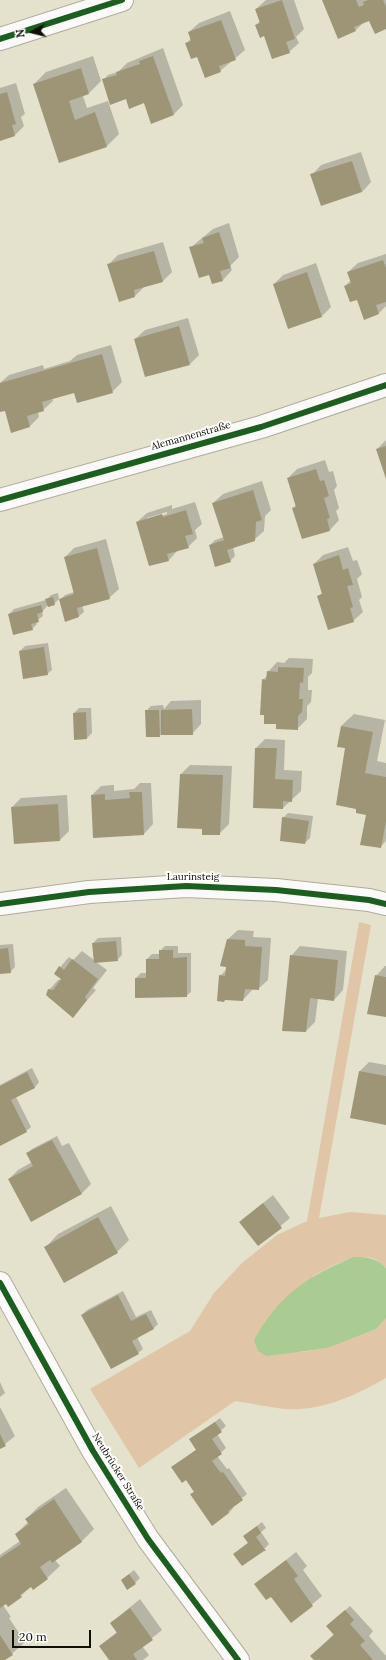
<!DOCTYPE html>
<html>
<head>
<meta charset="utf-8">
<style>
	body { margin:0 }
	#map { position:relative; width:386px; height:1660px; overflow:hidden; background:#e4e1cd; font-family:Lora,serif }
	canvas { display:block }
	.north { position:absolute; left:12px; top:12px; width:40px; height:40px; -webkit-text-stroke:3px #fff; paint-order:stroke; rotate:263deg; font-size:11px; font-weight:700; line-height:16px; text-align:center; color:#110e04 }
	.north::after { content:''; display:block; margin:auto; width:14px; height:18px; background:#110e04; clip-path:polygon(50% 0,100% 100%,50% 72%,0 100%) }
	.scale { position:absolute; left:12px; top:1630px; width:79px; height:18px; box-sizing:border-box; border:2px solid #110e04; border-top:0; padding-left:5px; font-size:12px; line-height:14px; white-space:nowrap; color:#110e04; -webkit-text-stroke:3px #fff; paint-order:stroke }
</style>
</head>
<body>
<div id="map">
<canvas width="386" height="1660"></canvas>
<div class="north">N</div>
<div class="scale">20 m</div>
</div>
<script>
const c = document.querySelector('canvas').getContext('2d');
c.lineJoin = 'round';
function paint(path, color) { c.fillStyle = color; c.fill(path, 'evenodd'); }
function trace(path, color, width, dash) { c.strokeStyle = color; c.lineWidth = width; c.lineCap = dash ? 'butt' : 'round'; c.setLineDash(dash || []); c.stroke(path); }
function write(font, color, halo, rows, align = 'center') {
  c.font = font + ' Lora,serif'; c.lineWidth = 4; c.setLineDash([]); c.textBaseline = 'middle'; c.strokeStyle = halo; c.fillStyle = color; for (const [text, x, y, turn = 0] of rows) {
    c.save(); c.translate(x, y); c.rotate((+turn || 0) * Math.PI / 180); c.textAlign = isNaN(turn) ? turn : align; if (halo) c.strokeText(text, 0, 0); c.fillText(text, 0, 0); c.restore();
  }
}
paint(new Path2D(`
	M359,922L371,925L319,1218L350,1212L386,1215V1268C367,1244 334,1265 313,1276L301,1352L328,1348L376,1329L386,1318V1378C356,1395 323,1411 287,1409C270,1408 252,1403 235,1401L139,1468L90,1389L190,1331L214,1293L242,1263L277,1235L307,1221Z`), '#e0c6a7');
paint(new Path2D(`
	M354,1257C366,1257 378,1258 386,1268V1318L376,1329L328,1348L267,1356L258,1351L254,1340C278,1296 307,1276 354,1257Z`), '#aacb92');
paint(new Path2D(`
	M266,0H294L304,29L296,37L299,43L289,52L265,35L256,25L260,21L256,9Z
	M323,0H386V28L370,20L364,22L356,30Z
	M230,11L245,50L220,71L197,55L187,43L191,38L189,32L199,23Z
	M163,48L183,105L174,114L152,122L144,102L126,97L103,80L108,75L118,72L127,63Z
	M93,56L101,81L89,93L83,96L87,108L108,101L119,134L107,146L60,162L34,84L46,72Z
	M16,83L25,114L21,117L24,126L15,135L0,140V88Z
	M361,152L371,182L362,192L312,175L321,165Z
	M229,223L239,257L230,266L232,270L223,280L209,274L190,248L213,229Z
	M163,242L172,272L163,281L144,287L135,296L108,265L118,255Z
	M386,254V306L378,314L345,286L351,280L348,272L358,263Z
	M316,263L331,307L322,316L274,284L283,275Z
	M188,318L199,355L190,364L135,339L145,330Z
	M111,345L122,382L112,392H75L52,398L53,401L43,410L38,412L39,417L30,426L12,431L6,409L0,411V383L9,375L43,365L44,369L70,361L77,355Z
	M386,440V477L377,449Z
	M325,460L329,472L333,471L337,486L334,490L339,508L336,511L339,520L330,530L302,538L293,508L296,505L288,478L297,469Z
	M262,481L271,510L265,516L264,531L254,540L233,547L235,556L230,561L210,545L215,540L224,537L213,503L223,494Z
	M195,502L202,524L195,530L197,538L188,547L178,550L169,560L150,565L137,522L147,513L172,505V509ZM167,512V514L147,520V518Z
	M106,539L119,589L109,598L82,605L84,612L79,616L65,620L60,600L65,595L74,592L65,557L74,548Z
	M348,547L353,561L357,560L362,574L357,579L362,597L359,600L363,612L353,621L319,596L323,592L314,564L323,555Z
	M58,593L59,599L54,604L47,606L42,612L43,616L36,621L37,624L32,629L9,614L14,609L46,600L51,595Z
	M48,643L52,670L47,674L20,651L25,646Z
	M289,658L313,659L312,673L308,677V690H312L311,702L307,706V719L297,729L277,723L263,680L267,676L268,672L277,662L284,663Z
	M201,700V724L192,734H161L160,736L146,711L151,706L163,705L164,709L171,701Z
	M79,708H91L92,733L87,738L74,713Z
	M354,714L385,720L377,761L386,763V839L385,842L380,847L367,814L341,726Z
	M265,739L285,740L284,770L302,771L301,791L283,808L254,807L256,748Z
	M190,765L232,766L229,824L219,834L203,828L181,774Z
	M140,783H151L153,824L144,834L92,795L101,786L114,785V791L134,789Z
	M67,795L69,831L60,840L15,843L12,807L21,798Z
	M288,813L313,816L310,838L305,843L283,818Z
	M238,930L254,931L253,937L271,938L268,980L258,989H253L243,1000L220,976L227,969L228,939Z
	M121,937L122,955L117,960L96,962L107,970L93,988L96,990L73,1016L48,997L49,990L58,980L63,979L55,973L69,957L73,960L82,951L94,960L93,943L98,938Z
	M13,944L15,967L10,972L0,973V945Z
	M165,946H178V953H191V992L186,996L136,997V978L141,973H147V959L152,954H160V951Z
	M300,946L347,951L343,990L334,1000L318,998L315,1022L306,1031L291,956Z
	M385,966H386V1016L376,976Z
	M369,1062L386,1065V1124L360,1071Z
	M32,1068L39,1082L35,1087L16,1097L31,1127L26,1131L0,1144V1085Z
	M57,1136L62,1146L69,1143L91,1184L82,1193L32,1220L9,1179L18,1170L32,1162L28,1153L32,1149Z
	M273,1195L290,1218L258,1245L240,1222Z
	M111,1206L129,1240L117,1252L46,1247L58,1234Z
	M123,1291L136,1317L151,1310L158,1324L153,1329L137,1337L143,1349L138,1353L82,1315L87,1310Z
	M0,1382L5,1393L0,1397Z
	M0,1407L15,1436L0,1448Z
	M220,1418L226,1426L217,1434L226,1448L217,1456L227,1469L229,1468L247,1494L232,1506L233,1508L229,1513L195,1491L186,1479L173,1467L197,1449L191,1440Z
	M66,1488L94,1529L82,1541L55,1560L60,1566L47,1578L31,1586L21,1596L3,1605L11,1617L9,1618L25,1642L5,1660H0V1555L20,1541L16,1534L28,1522L26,1519L38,1507Z
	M262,1522L266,1528L261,1532L269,1544L264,1549L234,1554L249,1542L244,1536Z
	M296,1552L307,1566L303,1570L322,1596L291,1622L271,1595L256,1584Z
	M134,1570L140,1578L135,1583L122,1580Z
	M140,1599L162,1630L142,1646L149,1655L143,1660H110L100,1646L117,1632L111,1623Z
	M350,1606L373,1631L369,1636L386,1656V1660H315L311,1656L334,1634L332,1622Z`), '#0003');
paint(new Path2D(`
	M282,0L295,39L286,42L290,53L272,59L264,36L260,38L255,25L260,23L255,9Z
	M322,0H356L359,7L364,5L363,2L368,0H383L386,7V29L375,34L369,21L354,27L356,31L338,39Z
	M221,20L236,60L219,66L221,72L205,78L197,57L191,59L185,43L191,41L188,32Z
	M153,56L174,115L151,124L144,103L129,109L126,99L110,105L102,79L117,75L116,72L140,64L139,61Z
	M81,68L89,94L69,101L75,120L95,112L107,147L59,163L33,84Z
	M7,92L16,124L12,125L15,136L0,141V94Z
	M352,161L362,192L321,206L310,174Z
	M219,232L231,268L220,271L223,281L212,284L209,275L199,278L189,247L204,243L202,238Z
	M154,251L163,282L134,290L135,297L119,302L107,264Z
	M383,260L386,268V302L376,305L379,314L364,320L357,300L350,302L344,286L351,283L347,272Z
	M307,272L322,317L288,329L273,284Z
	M179,326L190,365L145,377L134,339Z
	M102,354L113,393L77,403L74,393L42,402L44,411L27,416L30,427L11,433L5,411L0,412V383Z
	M386,446V479L376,449Z
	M316,469L320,481L324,480L329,496L324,498L330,518L327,519L330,531L302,539L292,508L296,507L287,478Z
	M253,490L262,520L256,522L255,541L227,550L231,562L215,567L209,545L224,540L212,503Z
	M186,510L193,534L185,536L189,548L167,554L169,561L149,566L136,522L162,514L163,517Z
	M97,548L110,599L77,608L79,617L65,622L59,599L74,594L64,557Z
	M339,555L343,570L348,568L353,585L347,586L353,607L350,608L354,622L328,630L317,596L322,594L313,564Z
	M53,597L55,605L48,607L45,599Z
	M41,605L43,612L37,614L39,622L31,624L33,630L13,635L8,614Z
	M44,647L48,675L23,679L19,651Z
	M278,667L304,668L303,683L300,682L299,699H303L302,712L298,716V730L276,729V724H264V715H260L262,679L266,680L267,671L278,672Z
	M192,709L193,735H161V710Z
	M145,710H159L160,737H146Z
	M86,712L87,739L74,740L73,713Z
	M341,726L373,732L365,773L386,777V821L381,848L360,845L366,815L356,813V809L336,805L345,748L337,747Z
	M255,748H277L275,779L293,780L292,802L283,801V809L253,808Z
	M180,774L223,775L220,835H202V829L177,828Z
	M129,792H142L144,835L93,838L91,795L105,794V800L130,798Z
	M58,804L60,841L14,844L11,807Z
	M282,817L309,821L305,844L280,841Z
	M227,939L245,940V946L262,947L259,990L245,989L243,1001L225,1000L224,1002L217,1001L219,975L225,976L226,967L220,966Z
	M116,941L118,961L94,963L92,943Z
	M8,948L11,973L0,974V949Z
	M159,950H173V958L187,957V997L135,998V978H146V959H159Z
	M290,955L338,960L334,1001L310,998L306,1032L282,1031Z
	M72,959L98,979L85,997L87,1000L73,1018L46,995L48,989L53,990L61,979L54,974L59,966L64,970Z
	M375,975L386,977V1017L367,1014Z
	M359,1071L386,1076V1125L350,1118Z
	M27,1072L35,1088L11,1100L27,1132L0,1146V1086Z
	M52,1140L82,1194L31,1222L8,1179L33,1166L26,1153Z
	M263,1203L282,1228L258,1246L239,1222Z
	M98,1217L118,1253L64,1283L44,1247Z
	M118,1295L131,1321L146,1314L154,1329L132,1341L139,1354L111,1369L81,1315Z
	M215,1422L222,1432L212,1439L222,1454L212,1461L221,1473L223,1472L243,1500L228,1511L229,1513L212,1526L190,1494L194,1492L186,1480L182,1483L171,1467L196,1450L189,1439Z
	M0,1434L6,1446L0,1449Z
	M54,1499L82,1542L52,1563L50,1560L40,1567L48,1579L33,1590L31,1587L20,1595L22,1597L8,1607L6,1604L0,1608V1558L21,1544L15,1534L29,1524L25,1519Z
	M257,1526L261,1533L256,1537L266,1551H264L242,1566L233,1554L248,1543L243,1536Z
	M286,1560L298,1576L294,1579L313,1606L291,1623L271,1597L266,1600L254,1584Z
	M129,1574L136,1584L127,1590L121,1580Z
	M130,1608L153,1640L133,1654L137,1660H109L99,1646L117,1633L110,1623Z
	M345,1610L354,1620L350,1624L365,1641L360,1645L373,1660H314L310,1656L334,1635L326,1626Z
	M0,1635L13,1655L5,1660H0Z`), '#9e9577');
const street = new Path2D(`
	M0,39L122,0
	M0,500L261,427L386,385
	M0,904L89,892L186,886L276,890L369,900L386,904
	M0,1283L93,1451L148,1539L238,1660`);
trace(street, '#afac9d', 24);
trace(street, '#fbfaf8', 22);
trace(new Path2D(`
	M0,39L122,0
	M0,500L261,427L386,385
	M0,904L89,892L186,886L276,890L369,900L386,904
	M0,1283L93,1451L148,1539L238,1660`), '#1b5e20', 6);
write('10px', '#110e04', '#fff', [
	["Alemannenstraße",191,436,-16],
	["Laurinsteig",193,877],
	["Neubrücker Straße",118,1472,58]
]);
</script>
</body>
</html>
